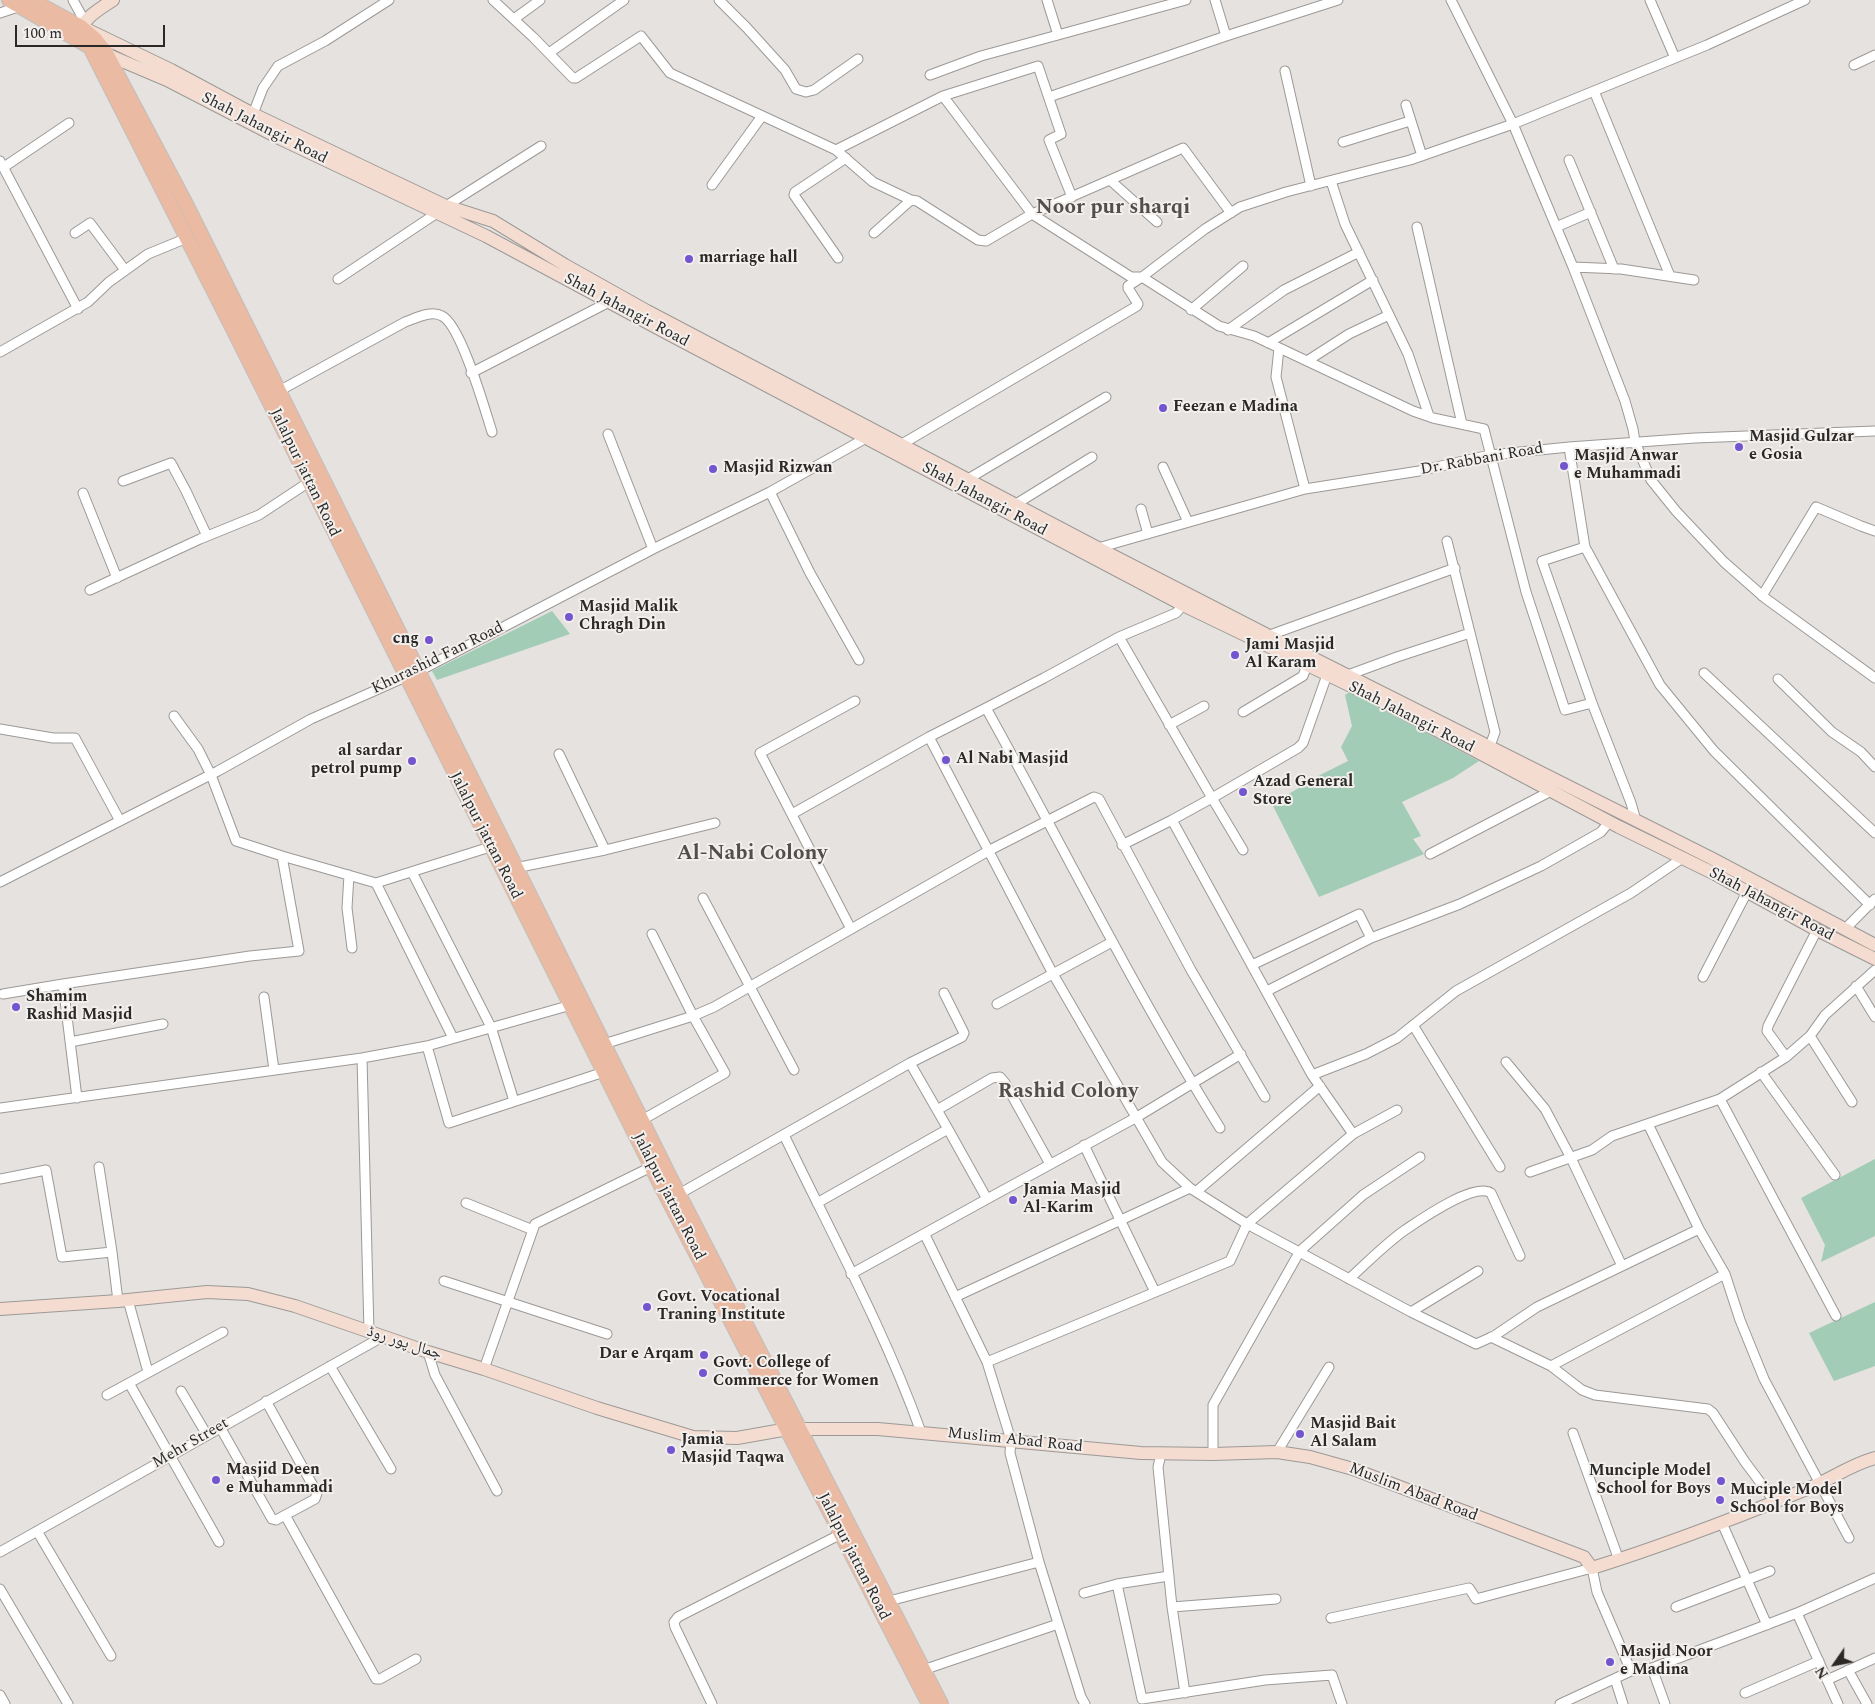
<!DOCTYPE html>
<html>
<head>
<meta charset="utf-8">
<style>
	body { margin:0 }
	#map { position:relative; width:1875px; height:1704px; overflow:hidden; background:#e5e2df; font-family:Spectral,serif }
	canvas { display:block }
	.north { position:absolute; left:1810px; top:1639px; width:50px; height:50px; -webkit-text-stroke:4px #f2efec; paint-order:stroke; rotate:237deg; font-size:14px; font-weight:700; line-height:20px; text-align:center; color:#2a2928 }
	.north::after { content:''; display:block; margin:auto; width:18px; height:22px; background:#2a2928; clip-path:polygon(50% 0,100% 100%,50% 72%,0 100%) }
	.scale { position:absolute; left:15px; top:25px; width:150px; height:22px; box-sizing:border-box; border:2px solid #2a2928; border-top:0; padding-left:6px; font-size:15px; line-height:18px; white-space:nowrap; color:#2a2928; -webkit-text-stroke:4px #f2efec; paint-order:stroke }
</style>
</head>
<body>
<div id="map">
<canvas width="1875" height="1704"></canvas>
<div class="north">N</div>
<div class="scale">100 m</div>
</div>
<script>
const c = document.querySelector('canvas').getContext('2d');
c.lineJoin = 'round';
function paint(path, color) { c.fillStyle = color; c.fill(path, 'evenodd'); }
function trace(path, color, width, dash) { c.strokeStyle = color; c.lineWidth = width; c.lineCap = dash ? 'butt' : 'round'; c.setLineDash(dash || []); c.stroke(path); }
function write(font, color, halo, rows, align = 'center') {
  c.font = font + ' Spectral,"Noto Naskh Arabic",serif'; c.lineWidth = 4; c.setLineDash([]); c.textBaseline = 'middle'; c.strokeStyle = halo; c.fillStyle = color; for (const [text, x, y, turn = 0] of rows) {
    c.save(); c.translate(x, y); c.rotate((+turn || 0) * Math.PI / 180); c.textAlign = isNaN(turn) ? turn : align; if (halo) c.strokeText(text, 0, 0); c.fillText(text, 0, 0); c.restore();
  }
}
paint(new Path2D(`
	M552,611L570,634L437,680L432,671Z
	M1350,692L1479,761L1453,778L1402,802L1421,836L1413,839L1424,854L1319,897L1272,804L1322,774L1348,761L1341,747L1352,726L1345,695Z
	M1875,1159V1236L1821,1262L1825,1245L1801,1198Z
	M1875,1302V1366L1834,1381L1809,1333Z`), '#a2ccb6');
const street = new Path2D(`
	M73,0L85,22
	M493,0L533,37L573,78H576L641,36L670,73L836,150L873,182L911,200L917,201L978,240L986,241L1032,214L1131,277H1142L1219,326L1254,336L1413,411L1433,418L1484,429L1526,592L1565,710L1592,703L1631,803L1636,821
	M719,0L747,28L785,70L796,89L806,92L814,90L858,59
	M1047,0L1058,35
	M1215,0L1226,36
	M1451,0L1513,124L1573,267L1625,401L1633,429L1635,442L1651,480L1676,511L1724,562L1765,598L1875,678
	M1650,0L1675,58
	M0,13L21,6
	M514,19L540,0
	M549,53L624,0
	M1854,65L1875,55
	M1285,71L1311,186
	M930,75L981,56L1186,0
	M1594,91L1670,276
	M943,96L1032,214L1183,148L1231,213
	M1049,97L1226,36L1338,0
	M1406,105L1422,156
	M253,114L263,88L278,66L325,41L389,0
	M1343,142L1410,121
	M836,150L943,96L1038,66L1061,134L1049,140L1072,197
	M1569,160L1614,269
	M0,161L78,309
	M4,167L69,123
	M1110,180L1157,222
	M1331,181L1345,224L1408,354L1429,416
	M712,185L762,116
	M446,206L541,146
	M1417,227L1462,424
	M1556,227L1591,212
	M75,233L90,223L125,270
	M874,233L911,200
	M838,258L794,195L795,192L846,158
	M1573,267L1621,269L1694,280
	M338,279L437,213
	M1191,310L1243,266
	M1228,330L1284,290L1359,252
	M1268,343L1373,280
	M1279,348L1276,377L1305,489
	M0,352L88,302L109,282L148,254L187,238
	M1307,361L1349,334L1389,315
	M471,373L609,302L610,299
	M279,391L405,322C416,318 431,310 442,316C461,325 485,410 492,432
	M608,434L653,549
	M902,444L1137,306L1138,304L1128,288V286L1142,277L1205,229L1240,207L1286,192L1410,160L1513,124L1707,45L1805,0
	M1569,447L1585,547L1542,561L1592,703
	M1163,467L1188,522
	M968,479L1106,397
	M123,481L171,463L186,491L207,536
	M770,492L810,573L859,660
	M83,493L117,578
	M1016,504L1092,457
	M1141,509L1148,534
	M1447,541L1495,732L1490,746
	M1585,547L1660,685L1714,751L1870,905
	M1098,548L1305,489L1419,471L1490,455L1569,447L1695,438L1875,431
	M90,590L200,539L259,515L309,482
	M1762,596L1816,507L1861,526L1875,531
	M1183,605L1176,613L1119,637L1044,678L986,708C1064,848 1135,992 1220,1128
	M1270,635L1455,568
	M1119,637L1212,798L1172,820
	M1704,673L1875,833
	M1348,675L1397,657L1470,633
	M1778,679L1832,732L1861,752L1875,767
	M1243,712L1303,676L1307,665
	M174,716L198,749L211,775L236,841L282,856
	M1169,725L1204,706
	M0,729L53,738H75L120,821
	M559,754L605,850
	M792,814L929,737L986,708
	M1122,845L1172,820L1312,1075
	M1243,850L1212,798L1298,748L1303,743L1327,675
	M1430,854L1551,791
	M515,868L605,850L715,823
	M412,872L491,1027L514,1101
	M349,875L347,908L352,948
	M0,882L218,771L311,719L419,671L653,549L770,492L866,438L868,435
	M376,883L453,1038
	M703,898L794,1070
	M851,929L760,753L855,701
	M1845,929L1875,899
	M1252,965L1359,914L1371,938
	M1703,977L1747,892
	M1856,986L1875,1017
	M1267,991L1371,938L1460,904L1541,866L1601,832L1609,822
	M3,994L63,984
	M264,997L274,1070
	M997,1004L1112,942
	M1413,1025L1500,1167
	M1810,1036L1852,1102
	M70,1042L163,1024
	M604,1044L693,1016L714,1007L990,850L1094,797L1099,799L1191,970L1265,1097
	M427,1046L449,1123L604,1072
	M1786,1057L1767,1031L1768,1026L1817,930
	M362,1058L369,1332
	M1506,1062L1545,1109L1571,1158L1622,1266
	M910,1063L948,1129
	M1761,1072L1835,1175
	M77,1098L63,984L250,956L299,951L282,856L376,883L490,847
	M1720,1099L1836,1316
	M0,1108L362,1058L427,1046L571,1005
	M937,1110L992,1078L1000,1077L1005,1083L1050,1164
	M1397,1110L1353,1134L1247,1224L1411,1312L1476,1344L1494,1336L1537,1307L1699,1229L1648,1124
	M642,1120L725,1073L693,1016L652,934
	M1353,1134L1312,1075L1366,1054L1397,1038L1456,991L1631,893L1681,859
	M784,1135C831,1233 884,1329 921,1432
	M1084,1145L1155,1292
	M99,1167L112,1252
	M1530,1172L1592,1150L1612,1136L1720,1099L1786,1057L1810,1036L1825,1015L1875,970
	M0,1179L46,1170L62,1257L112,1252L118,1301
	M1197,1191L1320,1086
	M679,1194L910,1063L962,1037L964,1033L944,993
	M987,1199L1137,1117L1241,1054
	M466,1203L533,1230
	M817,1203L948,1129L987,1199L851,1274
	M925,1235L987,1362L1230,1261L1247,1224L1190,1188L1162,1162L1053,974L929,737
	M1725,1274L1740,1320L1764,1379L1849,1538
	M1349,1279C1367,1263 1385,1244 1405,1230C1420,1220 1474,1182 1491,1193L1520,1256
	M444,1281L607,1334
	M955,1297L1190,1188
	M128,1300L148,1372
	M1411,1312L1478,1271
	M1491,1337L1551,1366L1725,1274L1699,1229
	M428,1352L435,1375L497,1491
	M987,1362L1011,1440L1010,1453L1039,1562L1081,1697L1085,1704
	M330,1366L391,1469
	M1551,1366L1582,1390L1595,1395L1708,1409L1713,1413L1745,1462L1775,1502
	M484,1369L535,1224L651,1167
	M129,1383L219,1542
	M181,1391L207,1435
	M107,1395L223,1332
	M220,1427L272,1519L276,1520L315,1499L317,1493L266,1401
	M1573,1433L1619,1560
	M1277,1452L1329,1367
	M1161,1454L1158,1467L1172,1607L1185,1693
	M1213,1454V1405L1300,1251L1363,1195L1420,1157
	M285,1515L376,1679H380L416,1659
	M1722,1523L1767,1625
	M37,1531L111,1656
	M0,1552L382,1337
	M1169,1576L1117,1584L1142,1699L1265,1680L1332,1675L1342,1704
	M0,1589L68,1704
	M1084,1593L1117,1584
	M889,1601L1039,1562
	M1172,1607L1276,1599
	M1676,1607L1770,1571
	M1797,1613L1838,1704
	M1331,1618L1469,1588L1476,1599L1592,1568L1597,1592L1631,1671
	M1652,1668L1665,1704
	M923,1670L1058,1624
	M1848,1670L1867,1704
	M1615,1679L1623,1704
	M1827,1680L1875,1658
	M1745,1693L1819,1661
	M0,1695L5,1704
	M712,1704L675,1627L674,1622L678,1617L841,1534
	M1560,1704L1631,1671L1652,1668L1745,1633L1797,1613L1875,1578`);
const secondary = new Path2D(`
	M88,30L171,70L253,114L370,170L446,206L493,221L565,265L647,311L1098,548L1283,643L1711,858L1875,945
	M79,35C82,18 100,9 113,0
	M101,52L167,80L281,139L486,236L665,332L1183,605L1376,698L1619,827L1715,874L1817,930L1875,959
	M0,1309L118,1301L207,1292L248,1294L295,1306L428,1352L484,1369L597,1408L693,1437L737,1438L788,1429H878L1141,1453L1213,1454L1277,1452L1310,1457L1353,1469L1584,1557L1592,1568C1663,1546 1733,1519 1802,1491C1827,1482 1849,1465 1875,1458`);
const primary = new Path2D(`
	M9,0L90,47L233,329L659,1182L929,1704
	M31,0L81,27L95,39L106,53L187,206L670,1177L941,1704`);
trace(street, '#9c9997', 11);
trace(secondary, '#9c9997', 14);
trace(primary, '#bfbfbe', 16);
trace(street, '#fff', 9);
trace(secondary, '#f4dcd1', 12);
trace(primary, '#eabaa3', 14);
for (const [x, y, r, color] of [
	[689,259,5,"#7355cf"],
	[1163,408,5,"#7355cf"],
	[1739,447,5,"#7355cf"],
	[1564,466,5,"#7355cf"],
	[713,469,5,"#7355cf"],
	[569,617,5,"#7355cf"],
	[429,640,5,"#7355cf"],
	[1235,655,5,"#7355cf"],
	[946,760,5,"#7355cf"],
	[412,761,5,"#7355cf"],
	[1243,792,5,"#7355cf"],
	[16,1007,5,"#7355cf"],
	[1013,1200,5,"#7355cf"],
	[647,1307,5,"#7355cf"],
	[704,1355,5,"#7355cf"],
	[703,1373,5,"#7355cf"],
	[1300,1434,5,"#7355cf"],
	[671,1450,5,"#7355cf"],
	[216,1480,5,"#7355cf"],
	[1721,1481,5,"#7355cf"],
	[1720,1500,5,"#7355cf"],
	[1610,1662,5,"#7355cf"]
]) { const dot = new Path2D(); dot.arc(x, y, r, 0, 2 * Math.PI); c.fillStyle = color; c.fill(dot); trace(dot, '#f2efec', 2); }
write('16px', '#2a2928', '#f2efec', [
	["Shah Jahangir Road",264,129,27],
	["Shah Jahangir Road",626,311,28],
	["Dr. Rabbani Road",1482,460,-10],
	["Jalalpur jattan Road",304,473,64],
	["Shah Jahangir Road",984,500,28],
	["Khurashid Fan Road",438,659,-26],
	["Shah Jahangir Road",1411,718,27],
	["Jalalpur jattan Road",485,836,63],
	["Shah Jahangir Road",1771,905,28],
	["Jalalpur jattan Road",668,1197,63],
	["جمال پور روڈ",404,1344,18],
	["Muslim Abad Road",1015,1441,6],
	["Mehr Street",191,1444,-30],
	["Muslim Abad Road",1413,1493,21],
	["Jalalpur jattan Road",853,1557,63]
]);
write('bold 16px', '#2a2928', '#f2efec', [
	["marriage hall",699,259],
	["Feezan e Madina",1173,408],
	["Masjid Gulzar",1749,438],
	["e Gosia",1749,456],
	["Masjid Anwar",1574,457],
	["e Muhammadi",1574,475],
	["Masjid Rizwan",723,469],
	["Masjid Malik",579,608],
	["Chragh Din",579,626],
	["cng",419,640,"right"],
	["Jami Masjid",1245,646],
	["Al Karam",1245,664],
	["al sardar",402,752,"right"],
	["petrol pump",402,770,"right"],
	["Al Nabi Masjid",956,760],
	["Azad General",1253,783],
	["Store",1253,801],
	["Shamim",26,998],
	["Rashid Masjid",26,1016],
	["Jamia Masjid",1023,1191],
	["Al-Karim",1023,1209],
	["Govt. Vocational",657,1298],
	["Traning Institute",657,1316],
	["Dar e Arqam",694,1355,"right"],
	["Govt. College of",713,1364],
	["Commerce for Women",713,1382],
	["Masjid Bait",1310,1425],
	["Al Salam",1310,1443],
	["Jamia",681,1441],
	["Masjid Taqwa",681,1459],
	["Masjid Deen",226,1471],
	["e Muhammadi",226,1489],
	["Munciple Model",1711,1472,"right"],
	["School for Boys",1711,1490,"right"],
	["Muciple Model",1730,1491],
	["School for Boys",1730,1509],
	["Masjid Noor",1620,1653],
	["e Madina",1620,1671]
], 'left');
write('bold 21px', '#514e4c', '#f2efec', [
	["Noor pur sharqi",1113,209],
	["Al-Nabi Colony",752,855],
	["Rashid Colony",1068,1093]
]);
</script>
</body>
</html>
